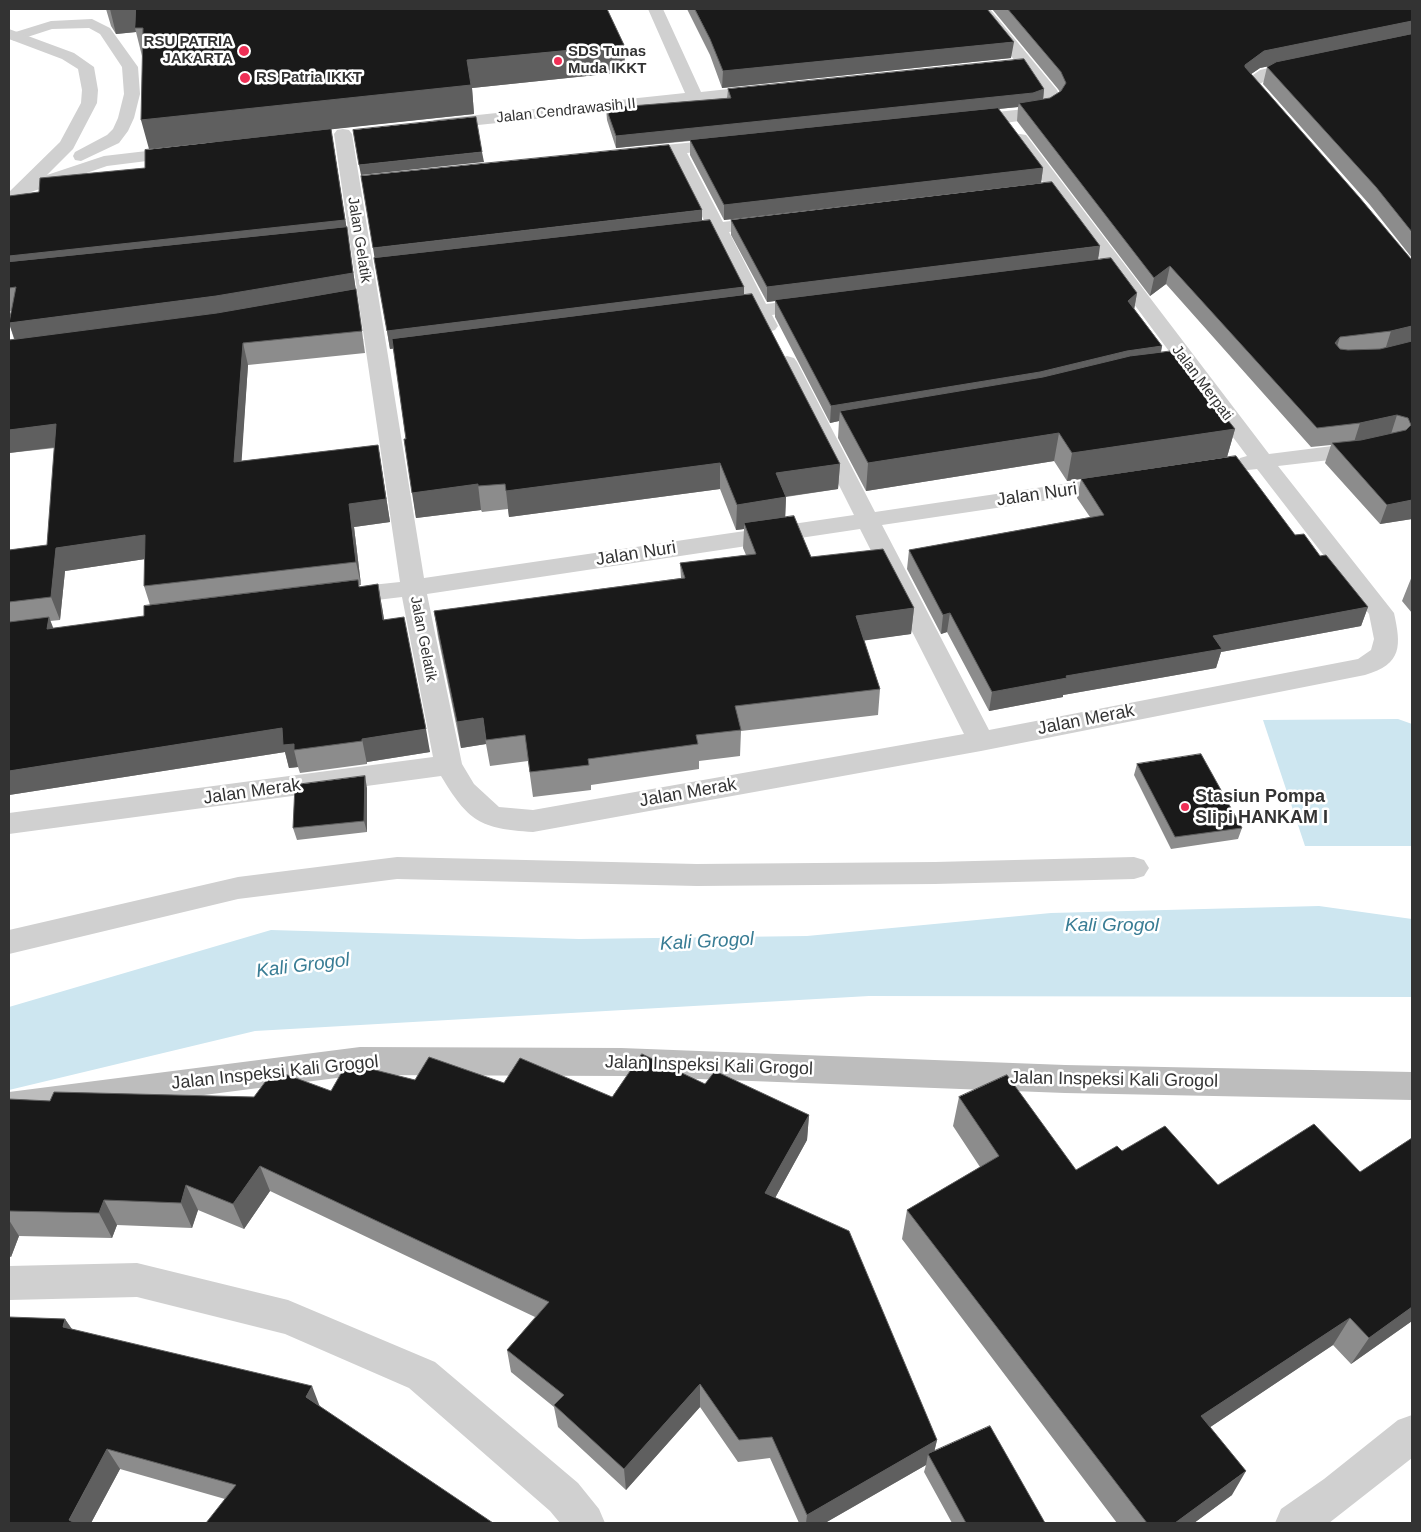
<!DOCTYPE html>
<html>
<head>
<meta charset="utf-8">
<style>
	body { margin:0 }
	#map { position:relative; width:1421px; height:1532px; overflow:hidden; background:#fff; font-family:Arial,sans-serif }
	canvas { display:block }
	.frame { position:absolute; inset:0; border:10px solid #333; pointer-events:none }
</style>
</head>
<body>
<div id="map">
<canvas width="1421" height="1532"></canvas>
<div class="frame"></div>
</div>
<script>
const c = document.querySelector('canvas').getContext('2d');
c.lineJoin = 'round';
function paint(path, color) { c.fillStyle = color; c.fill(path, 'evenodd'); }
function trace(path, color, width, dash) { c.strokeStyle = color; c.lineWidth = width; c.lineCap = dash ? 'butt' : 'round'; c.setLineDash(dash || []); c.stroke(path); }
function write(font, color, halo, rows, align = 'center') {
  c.font = font + ' Arial,sans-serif'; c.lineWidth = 5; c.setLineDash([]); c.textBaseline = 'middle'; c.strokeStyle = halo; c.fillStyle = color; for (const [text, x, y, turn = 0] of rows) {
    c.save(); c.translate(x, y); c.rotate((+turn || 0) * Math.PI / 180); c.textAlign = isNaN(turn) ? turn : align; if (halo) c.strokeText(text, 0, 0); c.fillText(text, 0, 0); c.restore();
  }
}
paint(new Path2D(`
	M1398,719L1412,724V846H1305L1263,720Z
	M1319,906L1412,919V997L869,996L255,1031L9,1090V1007L271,930L579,939L807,936L1051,913Z`), '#cde6f0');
paint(new Path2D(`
	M92,19L110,28L138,67L140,94L134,118L128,131L119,143L81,161L75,160L73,156L75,152L107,135L113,129L118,118L124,94L122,67L100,34L89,28L52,29L15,41L10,39L9,34L51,21Z`), '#d0d0d0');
paint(new Path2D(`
	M648,9H663L701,92L765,85L771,86L773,90L771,94L765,95L440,129L434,128L431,124L434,120L440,119L685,93Z
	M975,9H990L1057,90L1062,101C1046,125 991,123 965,125L959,124L956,120L959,116L1025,109L1045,100Z
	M9,29L74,53L94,67L98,90L97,103L73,149L47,175L104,156L181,147L187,148L190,152L187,156L107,166L28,193L16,206L9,207V192L60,142L81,103L82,90L78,69L62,59L9,39Z
	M1303,60L1309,62L1311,65L1309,68L1271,77L1260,84L1278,105L1276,109H1264L1242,83L1260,70Z
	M343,129L349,130L352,134L424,578L854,515L777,362L780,358L787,356L794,358L797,362L875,512L1117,476L1125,478L1128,483L1125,488L1117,490L882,525L989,730L1358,659L1371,650L1374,639L1369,614L1257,469L1248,470L1240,468L1237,463L1240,458L1247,456L1014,143L1011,139L1014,135L1020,134L1026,135L1269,454L1364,442L1372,444L1375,449L1372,454L1364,456L1278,466L1394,613C1401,645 1403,664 1365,675L981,751L533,832C480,829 468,821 441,776L9,834V813L433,757L402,597L343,604L334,602L331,596L334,590L343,588L400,582L334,134L337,130ZM860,529L964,734L533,810L499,807L474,784L462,764L427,594Z
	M726,139L732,140L735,144L732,148L687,153L723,222L767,216L774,218L776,222L774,226L729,232L766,304L813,298L820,300L823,304L820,308L772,315L778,326L775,330L768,332L761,330L753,317L724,321L717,319L714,315L717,311L748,306L711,235L679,239L672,237L670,233L672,229L706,224L670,155L635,158L629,157L626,153L629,149L635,148Z
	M397,857L697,864L935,862L1134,857L1144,860L1149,868L1144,876L1134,879L935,884L697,886L397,879L238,899L9,954V930L238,877Z
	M137,1263L288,1300L435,1362L578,1483L599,1509L605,1523H560L550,1511L409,1388L285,1334L137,1297L9,1300V1266Z
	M1412,1415V1458L1329,1523H1275L1281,1509L1324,1479L1398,1420Z`), '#d0d0d0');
paint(new Path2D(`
	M360,1047L621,1048L1065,1065L1412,1072V1100L1065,1093L621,1076L360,1075L9,1120V1092Z`), '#bdbdbd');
paint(new Path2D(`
	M106,9H607L624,45L625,72L472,88L474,114L331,129L350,250L365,353L248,365L241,461L378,445L390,522L354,527L361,585H359L360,587L382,607L384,620L430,752L367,762V764L300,773L298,767L289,768L285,752L9,795V550L47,545L55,448L9,453V340L14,339L9,323L11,311L9,312V196L39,192L145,168L213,142L142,56L136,32L116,34L111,26ZM145,559L144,586L150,605L144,616L53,629L50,621L60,620L65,571Z
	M687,9H987L1011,58L722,88L710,55Z
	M992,9H1412V258L1370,205L1263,84L1267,67L1269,66L1260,68L1251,74L1411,259L1412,260V519L1380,524L1325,463L1331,445L1311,447L1166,284L1150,296L1017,121L1018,107L998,109L1043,168L1041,183L724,220L690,155V141L616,148L607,120L606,108L727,98L728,89H1044L1043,99L1050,98L1060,92L1058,89Z
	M702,220L744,287V296L840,464L838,489L786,497L785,517L811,557L914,608L911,634L864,640L880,689L878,715L741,731L740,756L699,761V769L591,785V790L533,797L528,761L490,766L486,744L461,748L438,637L434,611L681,578L680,563L746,555L743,548L744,529L736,530L720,489L509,517L508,509L482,512L481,510L416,518L394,348L390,349L375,261Z
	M731,220L1098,260L1137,293L1134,309L1162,346L1161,353L1235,429L1227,457L1104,476L1295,535L1320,556L1368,607L1361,626L1221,652L1216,668L1063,695V697L989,711L947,632L941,634L907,569L909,550L1090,517L1077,498L1081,479L1067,481L1054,461L866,491L838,438L839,421L830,423L775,317V301L767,302L731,235Z
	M1412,576V613L1402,601Z
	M1137,764L1242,828L1238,839L1171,849L1134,775Z
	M367,788V832L297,840L293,828Z
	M415,1080L504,1083L612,1097L705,1084L809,1115L807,1140L775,1198L937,1440L934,1452L1045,1523H952L924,1472L926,1465L825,1523H799L770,1458L738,1462L700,1407L626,1490L558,1427L554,1407L511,1372L507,1350L535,1317L270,1191L244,1229L198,1210L192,1228L117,1225L112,1238L19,1236L11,1257H9V1099L50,1101L254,1097L331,1091Z
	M959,1097L1076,1170L1122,1151L1218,1185L1360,1172L1412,1138V1321L1351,1364L1333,1345L1210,1427L1232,1495L1194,1523H1117L902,1239L907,1210L980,1167L953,1126Z
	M65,1319L72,1329L320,1407L225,1499L120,1469L91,1523Z`), '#8c8c8c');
paint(new Path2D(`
	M110,9H137L135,28L136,32L116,34Z
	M1412,21V37L1260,68L1241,81L1245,65L1264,51Z
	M1014,42L1011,58L722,88L723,71Z
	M624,45L625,72L472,88L474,114L149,149L141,120L467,60Z
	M1044,89L1043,101L1019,103L1018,107L616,148V136Z
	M331,129L350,250L365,353L362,331L17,346L9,323L216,296L9,270V256Z
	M482,152L484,162L361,175L359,165Z
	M1043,168L1041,183L724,220V205Z
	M702,210V222L375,261L373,248Z
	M1100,246L1098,261L767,302V287Z
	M1170,266L1166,284L1150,296L1154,278Z
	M744,287V304L390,349L387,331Z
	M1137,293L1134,310L1128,301Z
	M1412,326V344L1385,350L1391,331Z
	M1340,337L1334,356L1335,343Z
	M243,343L248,365L240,485L234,462Z
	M1162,346L1158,364L840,411L839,421L830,423L831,406L1127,351Z
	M1397,415L1391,434L1354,442L1360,423Z
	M56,424L64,446L9,453V430Z
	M1235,429L1227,457L1067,481L1072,453Z
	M1059,433L1054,461L866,491L868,463Z
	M378,445L390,522L354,527L361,585L356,562L349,504Z
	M720,463V489L509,517L506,491Z
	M840,464L838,489L775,498L776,473Z
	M478,484L481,510L416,518L412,493Z
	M786,497L785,523H744V529L736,530L737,505Z
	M1412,500V519L1380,524L1387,505Z
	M145,535L152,558L65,571L60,620L51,597L56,548Z
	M378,584L382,607L388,643L383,620Z
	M1368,607L1361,626L1221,652L1216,668L1063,695V697L989,711L992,692L1066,676L1213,636Z
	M914,608L911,634L854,642L856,616Z
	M950,613L947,632L941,634L943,615Z
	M49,617L58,640L47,629Z
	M483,718L486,744L461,748L457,722Z
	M282,728L294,744V750L298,767L289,768L285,752L9,795V771Z
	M426,729L430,752L367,762V764L362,739Z
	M365,776L367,788V832L364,821Z
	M809,1115L807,1140L764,1218L765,1193Z
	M260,1166L270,1191L244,1229L233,1204Z
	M186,1185L198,1210L192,1228L181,1203Z
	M104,1200L117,1225L112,1238L99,1213Z
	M9,1220L19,1236L11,1257L9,1253Z
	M1412,1307V1321L1351,1364L1369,1338Z
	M1350,1318L1333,1345L1188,1442L1201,1416Z
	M65,1319L79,1340L63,1327Z
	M700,1384V1407L626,1490L624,1469Z
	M312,1386L320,1407L306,1397Z
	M937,1440L932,1461L928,1454L926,1465L825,1523H806L807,1515Z
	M107,1449L120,1469L91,1523H71L69,1520Z
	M1246,1471L1232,1495L1194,1523H1175Z`), '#5f5f5f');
const building = new Path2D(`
	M136,9H607L624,45L467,60L471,85L141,120L143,28H135Z
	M695,9H987L1014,42L723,71L710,39Z
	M1008,9H1412V21L1264,51L1245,65V67L1359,197L1411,259L1412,260V326L1391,331L1340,337L1335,343L1340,349L1348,350L1380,349L1412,341V500L1387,505L1332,443L1361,440L1406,430L1411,425L1408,418L1397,415L1360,423L1317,428L1170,266L1154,278L1019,103L1050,98L1061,91L1066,83L1061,72Z
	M1412,34V232L1376,187L1267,67L1276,62Z
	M1024,59L1044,89L1033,93L616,136L606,108L731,98L728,89Z
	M998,108L1043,168L724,205L690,140Z
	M476,117L482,152L359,165L353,130Z
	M331,129L345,220L9,256V196L39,192L40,178L145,168V150Z
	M669,145L702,210L373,248L361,176Z
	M1052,182L1100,246L767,287L731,220Z
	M710,220L744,287L387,331L374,258Z
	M347,227L353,273L216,296L9,323L16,287L9,288V262Z
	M1111,258L1137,293L1128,301L1162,346L1127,351L1040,372L831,406L775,300Z
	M356,289L362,331L243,343L234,462L378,445L386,499L349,504L356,562L144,586L145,535L56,548L51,597L9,602V550L47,545L56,424L9,430V340L217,313Z
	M752,294L840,464L776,473L786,497L737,505L720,463L506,491L505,484L478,486V484L412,493L404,439H406L392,339Z
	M1173,351L1235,429L1072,453L1059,433L868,463L840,411L1043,377L1130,356Z
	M1236,456L1295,535L1304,534L1320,556L1326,555L1368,607L1213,636L1222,649L1066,676L1067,678L992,692L950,613L943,615L909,550L1104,515L1081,479Z
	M794,516L811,557L883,549L914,608L856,616L880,689L735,706L741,730L696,735L698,744L588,759L589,765L530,772L525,735L486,740L483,718L457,722L434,611L685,578L680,563L756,554L744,523Z
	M358,580L359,587L378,584L383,620L404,617L426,729L362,739V741L294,750V744L283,745L282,728L9,771V622L49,617L47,629L144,616V606Z
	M1201,754L1242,828L1175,837L1137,764Z
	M365,776L364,821L293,828L295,785Z
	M642,1054L705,1084L715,1071L809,1115L765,1193L849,1231L937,1440L807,1515L772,1437L739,1440L700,1384L624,1469L554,1405L564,1395L507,1350L549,1302L260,1166L233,1204L186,1185L181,1203L104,1200L99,1213L9,1211V1099L50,1101L54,1092L254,1097L274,1070L331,1091L347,1063L415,1080L429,1057L504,1083L520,1058L612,1097Z
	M1007,1075L1076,1170L1117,1146L1122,1151L1165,1126L1218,1185L1314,1124L1360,1172L1412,1138V1307L1369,1338L1350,1318L1201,1416L1246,1471L1175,1523H1147L907,1210L999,1156L959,1097Z
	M9,1317L65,1319L63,1327L312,1386L306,1397L493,1523H206L236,1485L107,1449L69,1520L75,1523H9Z
	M990,1426L1045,1523H966L928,1454Z`);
paint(building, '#1a1a1a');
trace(building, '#5f5f5f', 1);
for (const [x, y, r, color] of [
	[244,51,6,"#ef2f56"],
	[558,61,5,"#ef2f56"],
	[245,78,6,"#ef2f56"],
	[1185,807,5,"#ef2f56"]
]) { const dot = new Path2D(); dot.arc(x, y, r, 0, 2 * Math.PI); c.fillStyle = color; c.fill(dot); trace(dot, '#fff', 2); }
write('bold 15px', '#333', '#fff', [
	["RSU PATRIA",233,42,"right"],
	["JAKARTA",233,59,"right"],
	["SDS Tunas",568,52],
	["Muda IKKT",568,69],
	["RS Patria IKKT",256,78]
], 'left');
write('15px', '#333', '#fff', [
	["Jalan Cendrawasih II",566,111,-6],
	["Jalan Gelatik",359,240,81],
	["Jalan Merpati",1202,383,53],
	["Jalan Gelatik",423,639,79]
]);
write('18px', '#333', '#fff', [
	["Jalan Nuri",1037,495,-8],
	["Jalan Nuri",636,554,-9],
	["Jalan Merak",1086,720,-11],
	["Jalan Merak",252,792,-8],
	["Jalan Merak",688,793,-10],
	["Jalan Inspeksi Kali Grogol",709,1066,2],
	["Jalan Inspeksi Kali Grogol",275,1073,-6],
	["Jalan Inspeksi Kali Grogol",1114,1080,1]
]);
write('bold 18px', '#333', '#fff', [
	["Stasiun Pompa",1195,797],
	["Slipi HANKAM I",1195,818]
], 'left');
write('italic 19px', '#387c94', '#fff', [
	["Kali Grogol",1112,926],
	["Kali Grogol",707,942,-3],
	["Kali Grogol",303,966,-7]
]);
</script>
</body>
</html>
